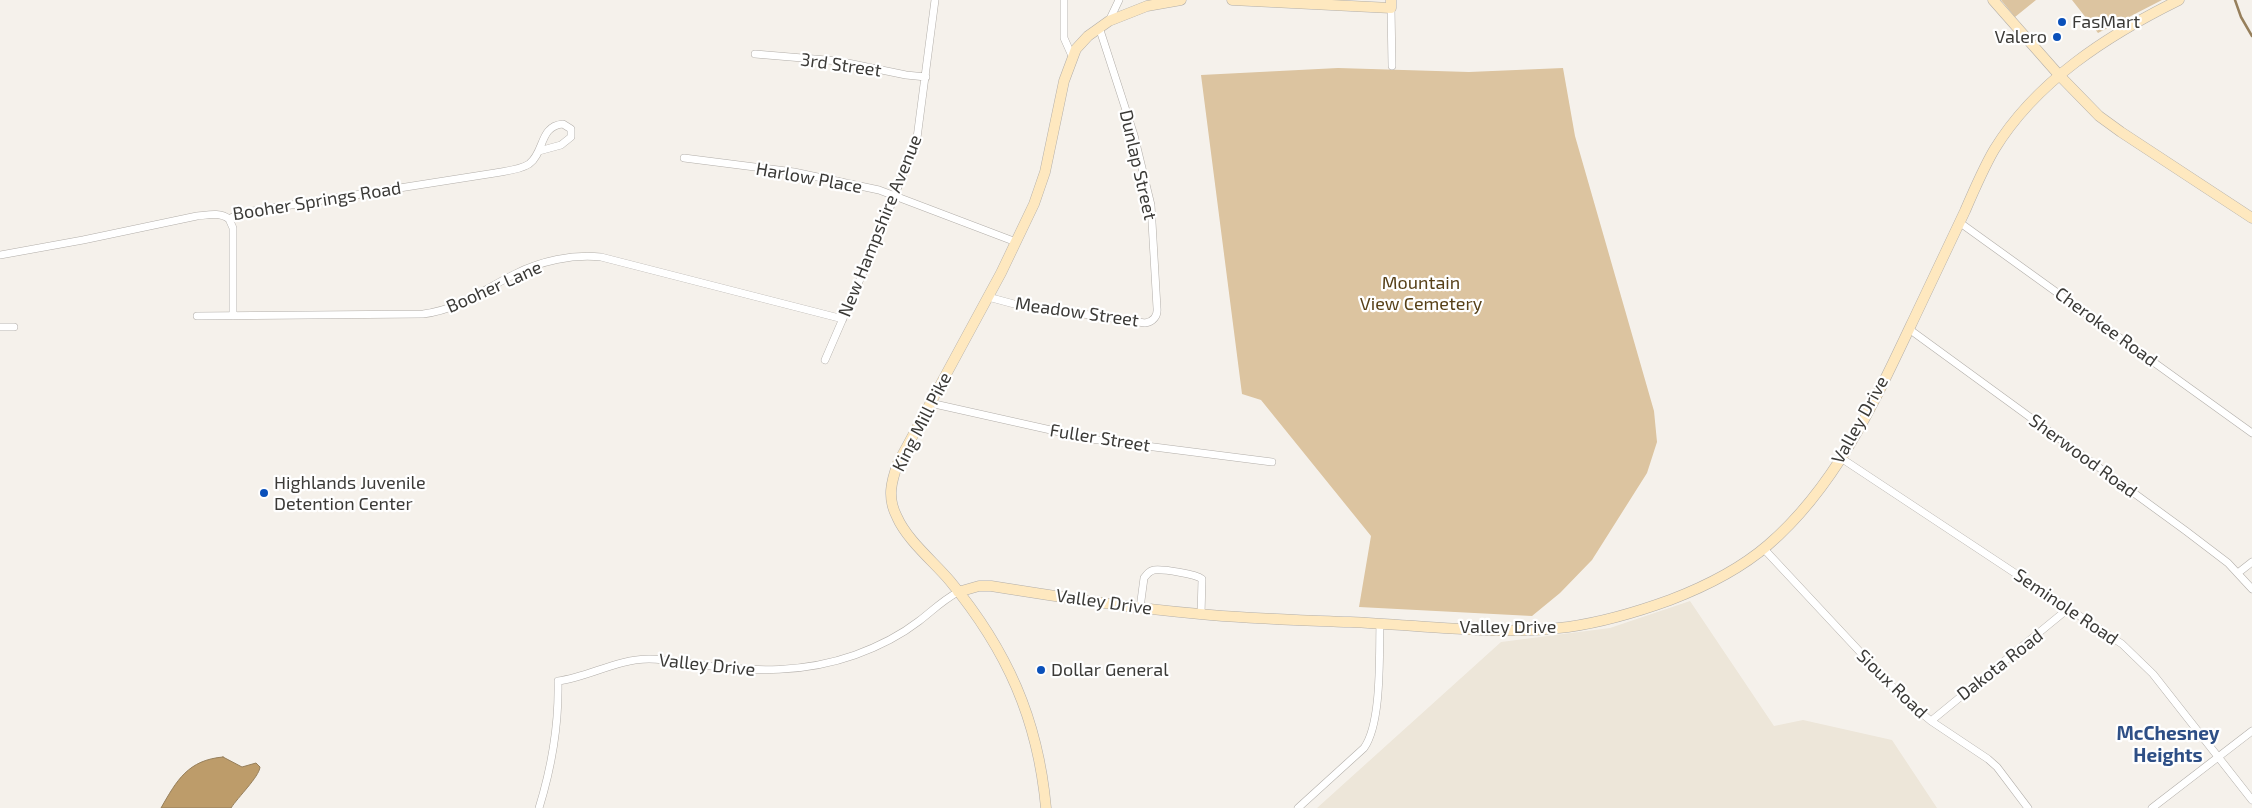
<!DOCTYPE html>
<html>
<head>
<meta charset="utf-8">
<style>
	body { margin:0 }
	canvas { display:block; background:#f5f1eb }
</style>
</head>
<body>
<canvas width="2252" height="808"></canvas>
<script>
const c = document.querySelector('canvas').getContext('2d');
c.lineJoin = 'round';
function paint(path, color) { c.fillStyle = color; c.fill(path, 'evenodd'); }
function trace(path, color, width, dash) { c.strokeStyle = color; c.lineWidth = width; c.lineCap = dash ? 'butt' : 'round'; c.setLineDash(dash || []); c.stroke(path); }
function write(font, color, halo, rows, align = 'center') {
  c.font = font + ' "Exo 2",sans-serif'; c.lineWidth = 4.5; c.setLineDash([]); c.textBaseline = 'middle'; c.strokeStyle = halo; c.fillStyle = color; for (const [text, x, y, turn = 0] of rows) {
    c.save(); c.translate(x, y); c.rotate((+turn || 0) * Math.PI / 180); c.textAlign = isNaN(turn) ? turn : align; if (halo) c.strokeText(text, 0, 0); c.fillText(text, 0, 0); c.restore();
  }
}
paint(new Path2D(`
	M1690,601L1774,726L1803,720L1892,740L1937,808H1317L1501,642L1610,628Z`), '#ede6d9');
paint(new Path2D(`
	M2001,0H2036L2015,17Z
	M2072,0H2162L2098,33Z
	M1338,68L1469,72L1563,68L1575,136L1654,411L1657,442L1647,473L1592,560L1560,593L1532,616L1359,607L1371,536L1261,400L1242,394L1201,75Z`), '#dcc4a0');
const water = new Path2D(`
	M223,757L242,767L256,763L260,767C259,777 238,797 231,808H161C177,780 188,760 223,757Z`);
paint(water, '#bd9c6a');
trace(water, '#967f5b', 1);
trace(new Path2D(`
	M2235,0L2241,17L2252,36`), '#967f5b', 2.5);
const street = new Path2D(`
	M1064,0V38L1072,56
	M1391,8L1392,66
	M1109,21L1119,0
	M755,54L838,61L906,75L926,77
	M684,158L794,172L879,190L1016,242
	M229,219L233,228V316
	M1959,222L2252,433
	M0,255L83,240L197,216C208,215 220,212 229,219L240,213L495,173C505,171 520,170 529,164C545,152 539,126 563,124L571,129V137L561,145L539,151
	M988,297L1014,304L1145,323C1153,322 1158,316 1157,308L1151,205L1134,135L1099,27
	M197,316L423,314C461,309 482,290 515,274C541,261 572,254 601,257L843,319
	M0,327H14
	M1909,329L2186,531L2228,563L2252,589
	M825,360L880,233L917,138L935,0
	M930,403L1091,439L1272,462
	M1841,458L2122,644L2153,674L2252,800
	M1764,549L1903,698L1931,721L1988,759L1997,767L2028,808
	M2238,573L2252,562
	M1140,608L1144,578C1147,574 1149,571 1154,570C1163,569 1196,574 1202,579L1201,615
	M1931,721L2069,608
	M539,808C552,766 559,725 558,681C589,677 617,659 649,659C667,659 685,663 702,665C755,672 804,673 855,655C877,647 901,635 919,621C932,611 943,600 958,592
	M1298,808L1364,748C1382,723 1379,655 1380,623
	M2152,808L2252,731`);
const secondary = new Path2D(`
	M1232,0L1391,8V0
	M1993,0L2059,75L2099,116L2121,132L2252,218
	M958,592L979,586H991C1060,597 1130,608 1200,614C1250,619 1300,620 1350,622C1422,625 1496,636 1568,627C1603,622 1637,612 1670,600C1704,587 1739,570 1768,545C1840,483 1880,390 1920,306C1935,274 1950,242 1965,211C1974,190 1983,169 1994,150C2036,81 2108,35 2179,0
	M1046,808C1038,719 1007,650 950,581C934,562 907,540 897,517C887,498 891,482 898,463L1001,273L1034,204L1045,172L1064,81L1076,49L1088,36L1109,21L1147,6L1181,0`);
trace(street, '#b2aea9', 8);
trace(secondary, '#b2aea9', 11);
trace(street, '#fff', 7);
trace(secondary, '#fee8bf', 10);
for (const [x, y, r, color] of [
	[2062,22,5,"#0a50ba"],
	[2057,37,5,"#0a50ba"],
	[264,493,5,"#0a50ba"],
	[1041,670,5,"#0a50ba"]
]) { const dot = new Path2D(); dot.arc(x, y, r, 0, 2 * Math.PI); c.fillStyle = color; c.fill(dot); trace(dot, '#fff', 2); }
write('18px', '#3b3a37', '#fff', [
	["FasMart",2072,22],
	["Valero",2047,37,"right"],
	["Highlands Juvenile",274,483],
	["Detention Center",274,504],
	["Dollar General",1051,670]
], 'left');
write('18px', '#3b3a37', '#fff', [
	["3rd Street",841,65,8],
	["Dunlap Street",1138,165,77],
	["Harlow Place",809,178,10],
	["Booher Springs Road",317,201,-9],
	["New Hampshire Avenue",880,226,-68],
	["Booher Lane",494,287,-24],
	["Meadow Street",1077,312,8],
	["Cherokee Road",2106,327,36],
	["Valley Drive",1860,420,-61],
	["King Mill Pike",922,422,-63],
	["Fuller Street",1100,438,9],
	["Sherwood Road",2083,456,36],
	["Valley Drive",1104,602,8],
	["Seminole Road",2066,607,34],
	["Valley Drive",1508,627],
	["Valley Drive",707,665,6],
	["Dakota Road",2000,665,-38],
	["Sioux Road",1892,684,44]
]);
write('18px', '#574018', '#fff', [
	["Mountain",1421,283],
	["View Cemetery",1421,304]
]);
write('bold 19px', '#2e4f86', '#fff', [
	["McChesney",2168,734],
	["Heights",2168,756]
]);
</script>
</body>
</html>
